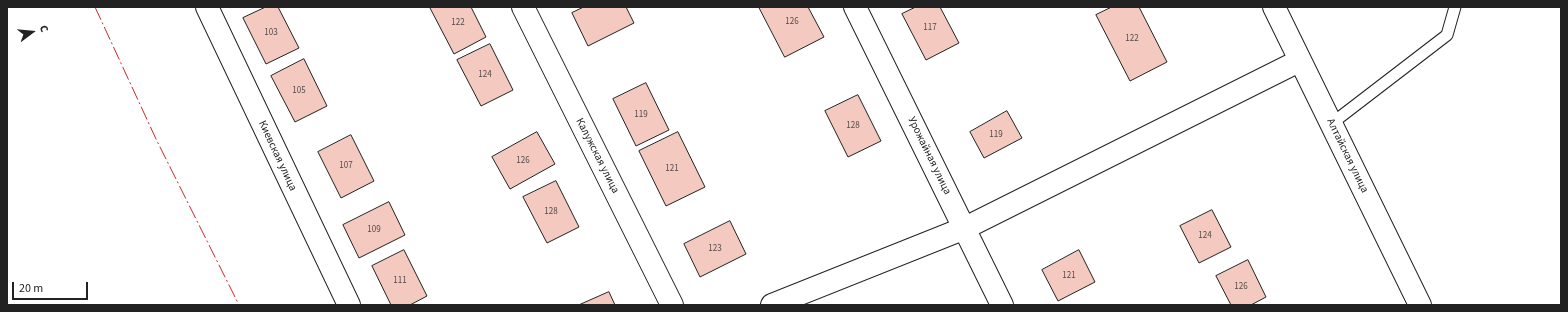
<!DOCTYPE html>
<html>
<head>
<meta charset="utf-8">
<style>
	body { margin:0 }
	#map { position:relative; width:1568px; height:312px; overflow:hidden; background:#fff; font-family:"Source Sans 3",sans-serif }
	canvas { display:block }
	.frame { position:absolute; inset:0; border:8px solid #222; pointer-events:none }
	.north { position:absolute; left:12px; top:12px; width:40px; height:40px; -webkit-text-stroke:3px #fff; paint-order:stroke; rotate:74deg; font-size:11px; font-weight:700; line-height:16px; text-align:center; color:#222 }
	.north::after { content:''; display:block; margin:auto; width:14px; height:18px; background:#222; clip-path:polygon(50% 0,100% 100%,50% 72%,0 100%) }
	.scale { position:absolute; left:12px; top:282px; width:76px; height:18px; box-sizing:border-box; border:2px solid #222; border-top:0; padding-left:5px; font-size:12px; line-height:14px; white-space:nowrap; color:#222; -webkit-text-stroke:3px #fff; paint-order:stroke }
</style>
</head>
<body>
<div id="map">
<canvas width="1568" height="312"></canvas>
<div class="frame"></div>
<div class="north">С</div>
<div class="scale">20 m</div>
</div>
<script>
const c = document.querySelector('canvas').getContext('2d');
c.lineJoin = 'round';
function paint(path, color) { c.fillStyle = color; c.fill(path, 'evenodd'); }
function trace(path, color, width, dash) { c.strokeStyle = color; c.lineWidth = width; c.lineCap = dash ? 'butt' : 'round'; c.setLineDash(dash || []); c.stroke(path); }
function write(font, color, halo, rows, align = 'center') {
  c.font = font + ' "Source Sans 3",sans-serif'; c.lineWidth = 3; c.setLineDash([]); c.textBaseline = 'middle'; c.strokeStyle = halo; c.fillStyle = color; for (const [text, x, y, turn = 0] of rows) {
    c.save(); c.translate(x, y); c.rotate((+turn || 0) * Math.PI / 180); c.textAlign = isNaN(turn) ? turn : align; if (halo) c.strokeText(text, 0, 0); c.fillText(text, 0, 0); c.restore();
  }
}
const building = new Path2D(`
	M266,7H278L299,48L266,64L243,18Z
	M432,7H471L486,37L454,54L430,8Z
	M584,7H626L634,23L588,46L572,13Z
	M759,7H808L824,37L785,57Z
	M916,7H940L959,43L926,60L902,14Z
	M1112,7H1139L1167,62L1130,81L1096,15Z
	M490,44L513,90L481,106L457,60Z
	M304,59L327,106L295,122L271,76Z
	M646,83L669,130L636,146L613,99Z
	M858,95L881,141L848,157L825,111Z
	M1007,111L1022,138L984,158L970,132Z
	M537,132L555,164L510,189L492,157Z
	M678,132L705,187L666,206L639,151Z
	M351,135L374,181L341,198L318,152Z
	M556,181L579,227L547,243L523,197Z
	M389,202L405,235L359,258L343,225Z
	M1212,210L1231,247L1199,263L1180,226Z
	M730,221L746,254L700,277L684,244Z
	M404,250L427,296L410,305H391L372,266Z
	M1079,250L1095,282L1058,301L1042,270Z
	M1248,260L1266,297L1251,305H1231L1216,276Z
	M609,292L615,305H579Z`);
paint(building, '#f3c9c0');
trace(building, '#222', 1);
const lane = new Path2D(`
	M1331,124L1447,35L1455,7`);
const street = new Path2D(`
	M207,7L349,305
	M523,7L672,305
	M855,7L1002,305
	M772,305L965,228L1299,61`);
const secondary = new Path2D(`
	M1274,7L1420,305`);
trace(lane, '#222', 13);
trace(street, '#222', 24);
trace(secondary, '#222', 24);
trace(lane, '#fff', 11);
trace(street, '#fff', 22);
trace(secondary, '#fff', 22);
trace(new Path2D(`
	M95,7L156,139L239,305`), '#c62828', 1, [14, 3, 2, 3]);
write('9px', '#564c4a', null, [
	["126",792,22],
	["122",458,23],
	["117",930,28],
	["103",271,33],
	["122",1132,39],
	["124",485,75],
	["105",299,91],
	["119",641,115],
	["128",853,126],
	["119",996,135],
	["126",523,161],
	["107",346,166],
	["121",672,169],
	["128",551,212],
	["109",374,230],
	["124",1205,236],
	["123",715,249],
	["121",1069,276],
	["111",400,281],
	["126",1241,287]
]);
write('11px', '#222', '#fff', [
	["Киевская улица",277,156,65],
	["Калужская улица",597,156,63],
	["Урожайная улица",929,156,64],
	["Алтайская улица",1347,156,64]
]);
</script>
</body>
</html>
